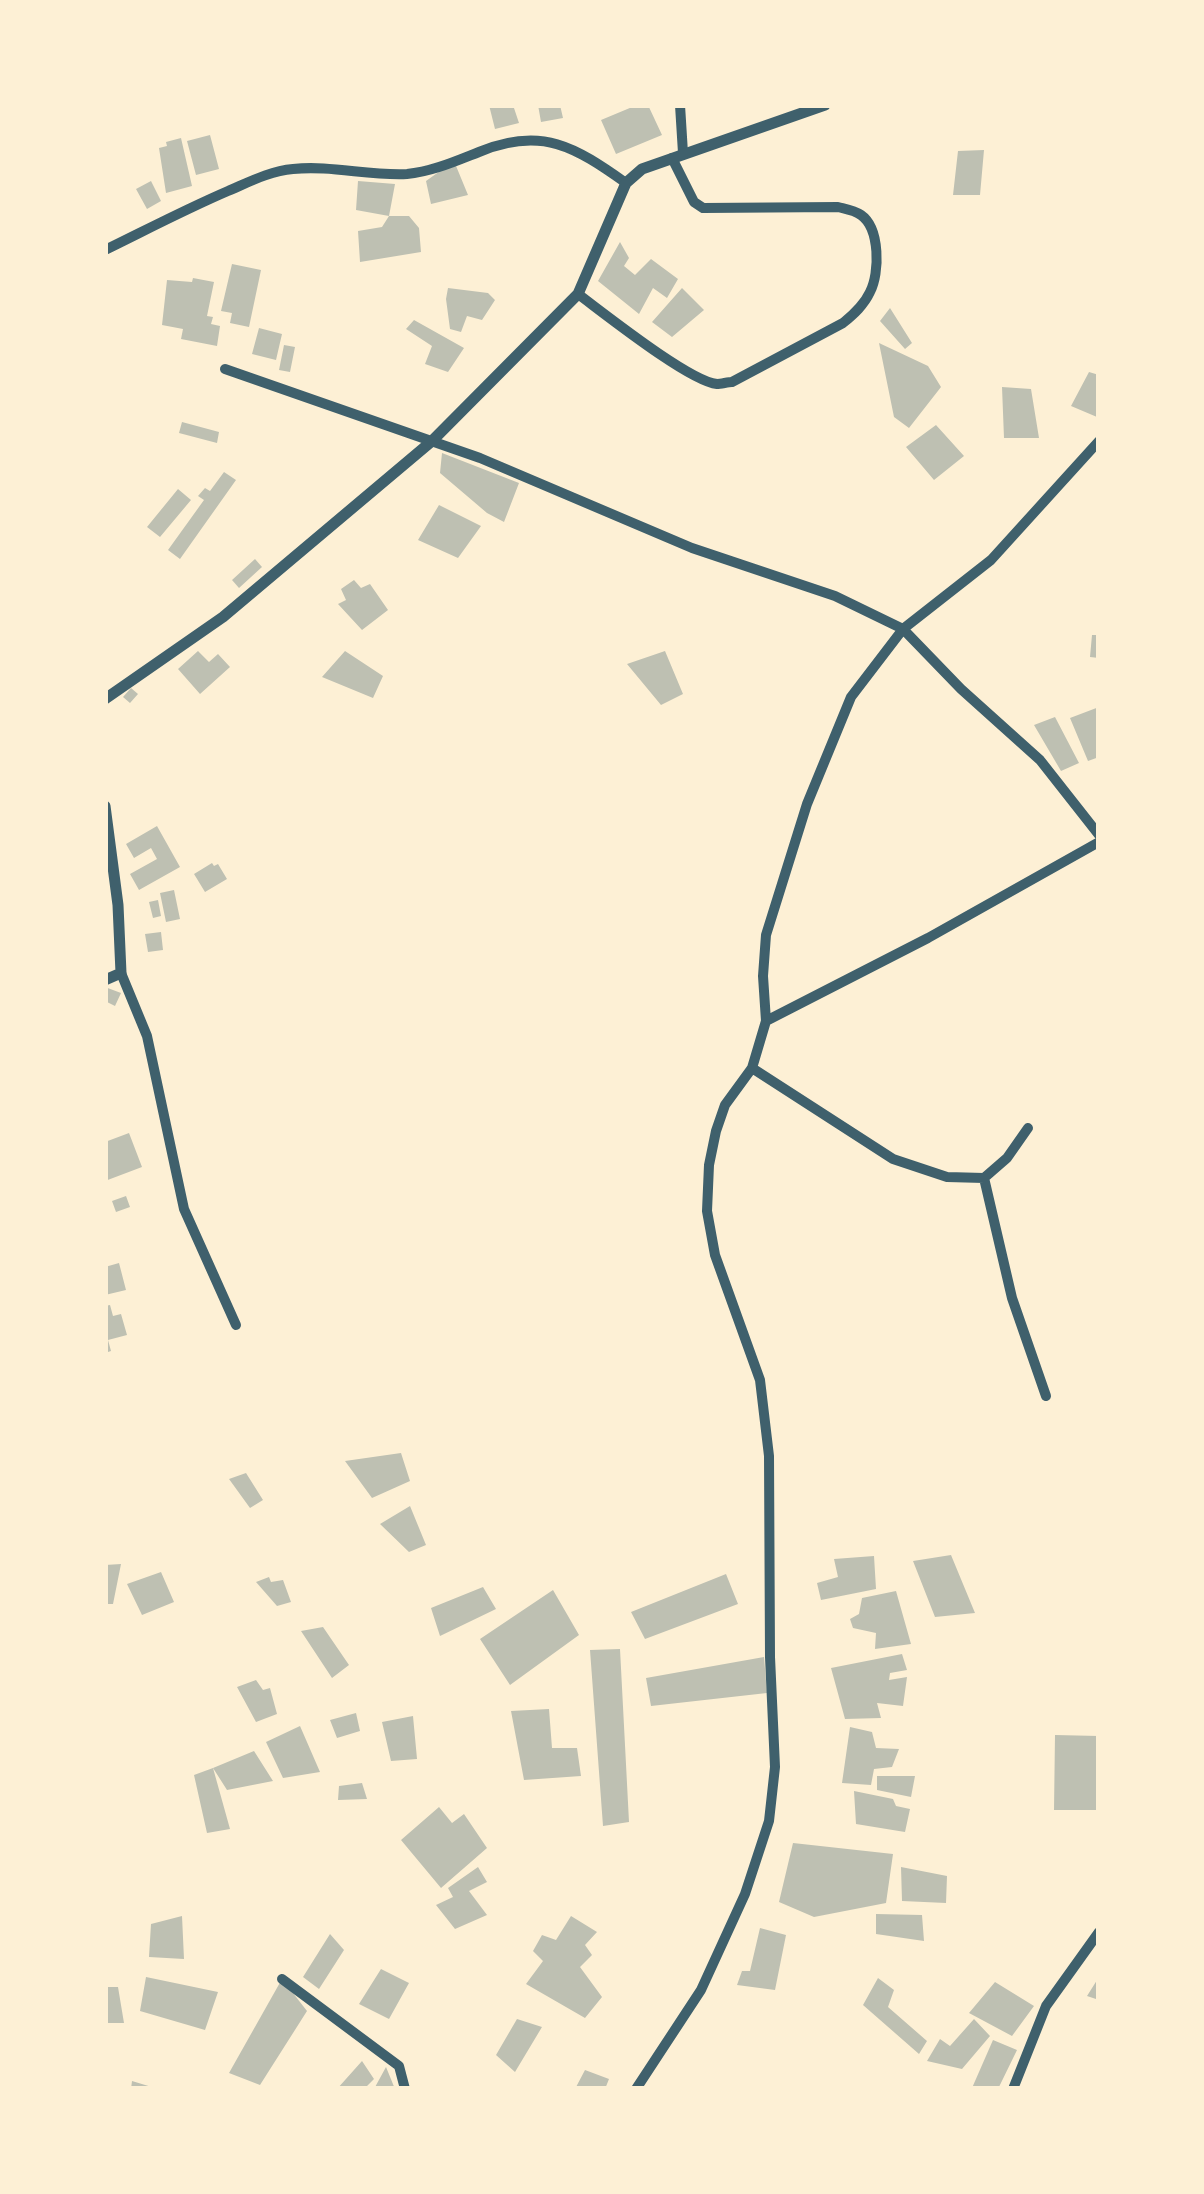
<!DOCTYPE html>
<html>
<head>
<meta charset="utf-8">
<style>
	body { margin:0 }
	#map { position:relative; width:1204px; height:2194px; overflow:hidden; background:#fdf0d5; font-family:Commissioner,sans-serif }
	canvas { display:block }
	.frame { position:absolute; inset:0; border:108px solid #fdf0d5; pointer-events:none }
</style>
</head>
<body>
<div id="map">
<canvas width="1204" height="2194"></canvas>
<div class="frame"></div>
</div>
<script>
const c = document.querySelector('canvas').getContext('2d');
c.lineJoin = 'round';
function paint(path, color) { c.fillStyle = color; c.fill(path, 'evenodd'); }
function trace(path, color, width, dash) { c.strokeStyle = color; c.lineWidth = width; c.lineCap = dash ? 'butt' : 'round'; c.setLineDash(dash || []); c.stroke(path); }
paint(new Path2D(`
	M489,105H513L519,123L495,129Z
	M538,105H560L563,118L541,122Z
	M637,105H648L662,135L616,154L601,120Z
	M210,135L219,169L196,175L187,141Z
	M181,138L192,186L166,193L159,148L167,146L166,142Z
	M984,150L980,195H953L958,151Z
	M454,161L468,195L431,204L426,181Z
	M151,181L161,201L147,209L136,189Z
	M358,181L395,184L389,216L356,210Z
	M389,216H409L419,228L421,252L360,262L358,231L382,227Z
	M620,242L629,258L624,266L635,275L651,259L678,279L667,298L653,288L639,314L598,281Z
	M232,264L261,270L249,327L230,323L232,313L221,311Z
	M193,278L214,282L207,316L213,317L211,324L220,326L217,346L181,339L183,329L162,325L167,280L192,282Z
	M448,288L488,293L495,300L482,320L467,316L461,332L450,329L446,299Z
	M682,288L704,310L672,337L652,322Z
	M890,308L912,343L905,349L880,321Z
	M414,320L464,348L448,372L425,364L432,346L406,329Z
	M259,328L282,334L276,360L252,354Z
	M879,343L928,366L941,387L909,428L894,417Z
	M284,345L295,347L290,372L279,370Z
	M1089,372L1099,375L1097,417L1071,406Z
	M1002,387L1031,389L1039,438H1004Z
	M182,422L219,432L217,443L179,433Z
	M936,425L964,456L934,480L906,447Z
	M442,453L519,483L504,522L487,513L440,473Z
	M224,472L236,480L180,559L168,550L204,500L198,496L205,488L210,491Z
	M178,489L191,500L160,537L147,527Z
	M439,505L481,526L458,558L418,540Z
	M255,559L262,567L239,588L232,580Z
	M354,580L361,588L370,584L388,610L362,630L338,604L346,600L341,589Z
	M1092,635H1099V658L1090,657Z
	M198,651L209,662L218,654L230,667L200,694L178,669Z
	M345,651L383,676L373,698L322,677Z
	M665,651L683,694L661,705L627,664Z
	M131,688L138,694L130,703L123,697Z
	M1099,707V757L1088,761L1070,718Z
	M1055,717L1079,763L1061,771L1034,725Z
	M157,826L180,867L139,890L130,874L157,859L151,848L134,858L126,844Z
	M212,863L214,866L218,864L227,879L205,892L194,874Z
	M174,890L180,919L166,922L160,893Z
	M158,900L161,916L153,918L149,902Z
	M161,932L163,950L148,952L145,934Z
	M105,987L121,993L115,1006L105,1001Z
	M129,1133L142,1167L105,1181V1142Z
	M126,1196L130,1207L116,1212L112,1201Z
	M119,1263L126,1290L105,1295V1267Z
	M110,1305L113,1316L121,1314L127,1335L108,1340L111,1351L105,1353V1306Z
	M401,1453L410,1481L372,1498L345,1461Z
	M246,1473L263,1500L250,1508L229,1479Z
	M410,1506L426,1545L409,1552L380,1524Z
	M951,1555L975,1613L935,1617L913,1561Z
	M874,1556L876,1589L821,1600L817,1583L838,1577L834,1559Z
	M121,1564L113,1604H105V1565Z
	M161,1572L174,1602L142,1615L127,1584Z
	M726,1574L738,1604L645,1639L631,1612Z
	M269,1577L271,1582L283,1580L291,1602L277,1606L256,1582Z
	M483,1587L496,1609L440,1636L431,1608Z
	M553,1590L579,1635L510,1685L480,1639Z
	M896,1591L911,1644L875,1649L876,1633L853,1628L850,1619L859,1614L862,1598Z
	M323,1627L349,1665L332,1678L301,1631Z
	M620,1649L629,1822L603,1826L590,1650Z
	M902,1654L907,1670L890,1673L889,1680L907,1677L903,1706L877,1703L881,1718L845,1719L831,1668Z
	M764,1657L767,1693L651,1706L646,1678Z
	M256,1680L263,1690L270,1688L277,1714L256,1722L237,1687Z
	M549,1709L552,1748H577L581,1776L524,1780L511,1711Z
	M356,1713L360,1731L337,1738L330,1720Z
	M413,1716L417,1759L391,1761L382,1722Z
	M300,1726L320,1772L283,1778L266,1742Z
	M850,1727L872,1732L876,1748L899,1749L892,1767L874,1769L871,1785L842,1783Z
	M1055,1735L1099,1736V1810H1054Z
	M254,1751L273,1781L227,1790L213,1768Z
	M213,1768L230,1829L207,1833L194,1775Z
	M877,1776H915L911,1797L877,1790Z
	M362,1783L367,1799L338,1800L339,1786Z
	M854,1791L893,1799L896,1806L910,1809L905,1832L856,1824Z
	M439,1807L452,1823L464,1814L487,1848L441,1888L401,1840Z
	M793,1843L893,1854L886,1903L814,1917L779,1902Z
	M478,1867L487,1882L469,1891L487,1915L455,1929L436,1905L453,1897L448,1888Z
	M901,1867L947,1876L946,1903L902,1901Z
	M876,1914L922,1915L924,1941L876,1934Z
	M182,1916L184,1959L149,1957L151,1924Z
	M571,1916L597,1932L585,1945L592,1955L580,1967L602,1997L585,2018L526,1984L543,1961L533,1951L542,1935L556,1940Z
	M760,1928L786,1935L775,1990L737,1985L742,1971H750Z
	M330,1934L344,1950L319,1989L303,1977Z
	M381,1969L409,1983L389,2019L359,2004Z
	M146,1977L218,1992L205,2030L140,2011Z
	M1099,1977V2000L1087,1996Z
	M878,1978L894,1990L888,2007L927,2041L919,2054L863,2005Z
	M282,1979L307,2011L260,2085L229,2073Z
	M995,1982L1034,2006L1012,2036L969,2013Z
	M105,1987H118L124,2023H105Z
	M517,2019L542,2027L515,2072L496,2055Z
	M974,2019L990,2036L962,2069L927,2061L940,2039L950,2046Z
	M993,2040L1017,2050L998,2089L972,2088Z
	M362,2061L374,2079L364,2089H337Z
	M386,2067L395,2089H374Z
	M585,2070L609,2079L605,2089H575Z
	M132,2081L155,2088V2089H131Z`), '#bec0b2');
trace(new Path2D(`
	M680,105L683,153
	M105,250C146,230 186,209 228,191C249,182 270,171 293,169C331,165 369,176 407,174C431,172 456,161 479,152C542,126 575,147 626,183
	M578,294C605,314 689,381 717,384C721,384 728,382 732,382L843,323C854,314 864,305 870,292C880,273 880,228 861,215C854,210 846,209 838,207L703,208L694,202L672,158
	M225,369L480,458L692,548L835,596L903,629L961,689L1040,760L1099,835
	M121,973L147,1036L184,1209L236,1325
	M766,1021L928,938L1099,842
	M752,1068L893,1159L947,1177L984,1178L1007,1158L1028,1128
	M984,1178L1012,1298L1046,1396
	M282,1979L399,2066L405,2089
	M636,2089L701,1990L745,1894L769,1821L775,1767L770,1657L769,1456L760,1380L715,1255L707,1211L709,1165L716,1131L725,1105L752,1068L766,1021L763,976L766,935L807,804L851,697L903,629L991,560L1099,441
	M1013,2089L1046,2006L1099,1932`), '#3f606c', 10);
trace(new Path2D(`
	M105,699L223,617L432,441L578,294L626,183L642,169L825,105
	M105,806L118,905L121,973L105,980`), '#3f606c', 11);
</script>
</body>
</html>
